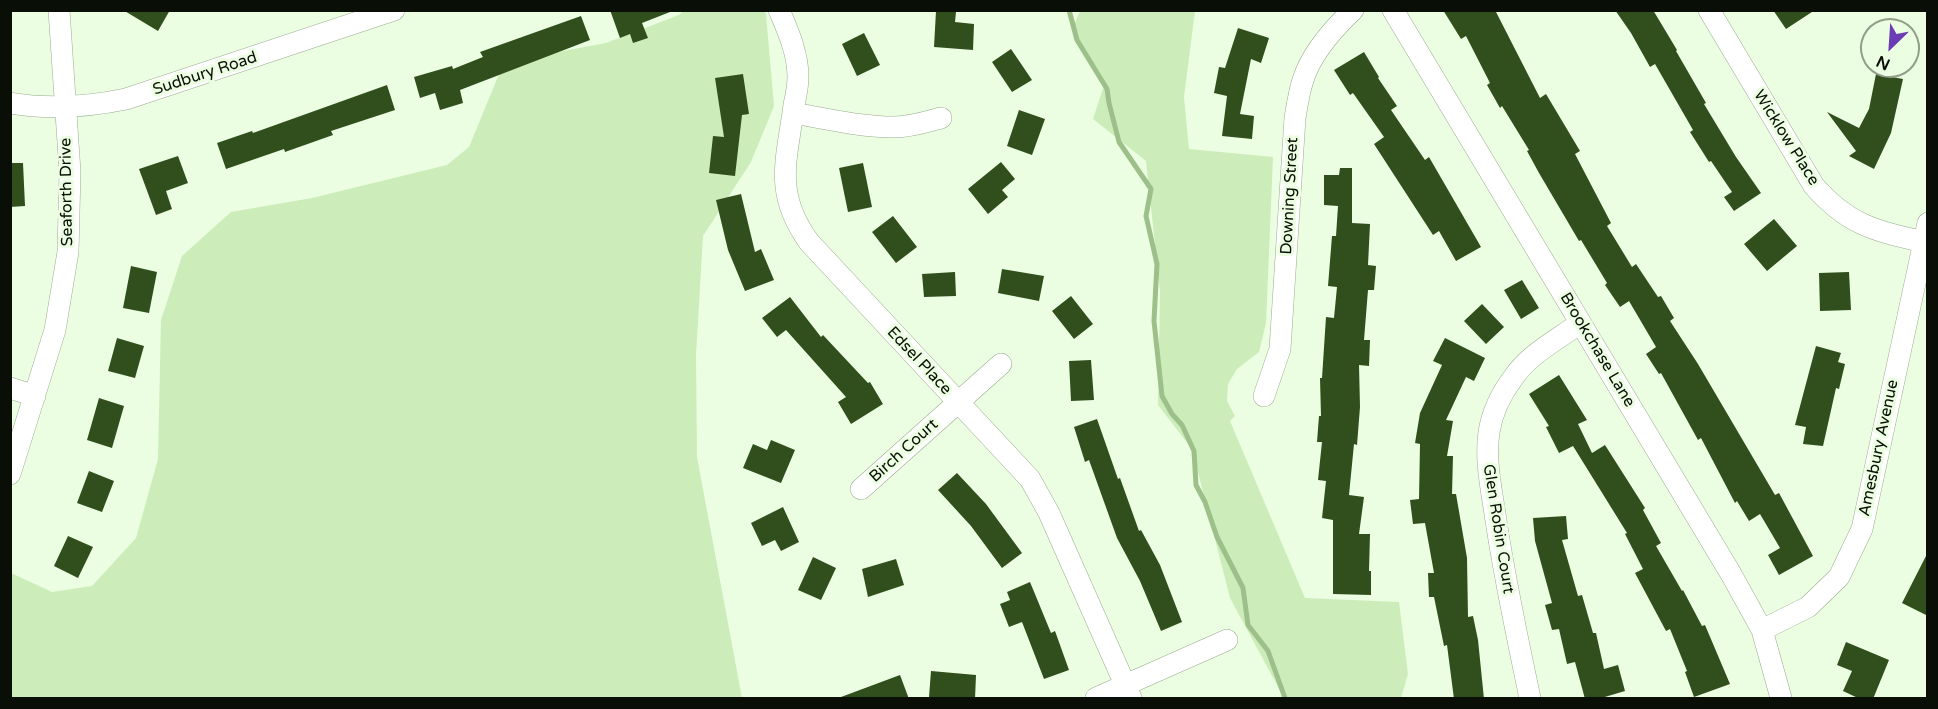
<!DOCTYPE html>
<html>
<head>
<meta charset="utf-8">
<style>
	body { margin:0 }
	#map { position:relative; width:1938px; height:709px; overflow:hidden; background:#ebfee1; font-family:"Varela Round",sans-serif }
	canvas { display:block }
	.frame { position:absolute; inset:0; border:12px solid #090f06; pointer-events:none }
	.north { position:absolute; left:1860px; top:18px; width:60px; height:60px; box-sizing:border-box; background:#ebfee1; border:2px solid #919e89; border-radius:50%; rotate:205deg; font-size:16px; font-weight:700; line-height:24px; text-align:center; color:#090f06 }
	.north::after { content:''; display:block; margin:auto; width:21px; height:27px; background:#6b3cb4; clip-path:polygon(50% 0,100% 100%,50% 72%,0 100%) }
</style>
</head>
<body>
<div id="map">
<canvas width="1938" height="709"></canvas>
<div class="frame"></div>
<div class="north">N</div>
</div>
<script>
const c = document.querySelector('canvas').getContext('2d');
c.lineJoin = 'round';
function paint(path, color) { c.fillStyle = color; c.fill(path, 'evenodd'); }
function trace(path, color, width, dash) { c.strokeStyle = color; c.lineWidth = width; c.lineCap = dash ? 'butt' : 'round'; c.setLineDash(dash || []); c.stroke(path); }
function write(font, color, halo, rows, align = 'center') {
  c.font = font + ' "Varela Round",sans-serif'; c.lineWidth = 6; c.setLineDash([]); c.textBaseline = 'middle'; c.strokeStyle = halo; c.fillStyle = color; for (const [text, x, y, turn = 0] of rows) {
    c.save(); c.translate(x, y); c.rotate((+turn || 0) * Math.PI / 180); c.textAlign = isNaN(turn) ? turn : align; if (halo) c.strokeText(text, 0, 0); c.fillText(text, 0, 0); c.restore();
  }
}
paint(new Path2D(`
	M683,11H764L766,14L774,106L751,162L703,236L696,355L697,457L742,698H11V573L52,592L92,586L136,538L158,459L161,320L182,256L231,212L312,198L447,165L469,147L504,62L606,43L679,15Z
	M1080,11H1195L1184,97L1189,149L1273,157L1266,323L1259,352L1237,369L1228,384L1227,401L1235,416L1230,421L1305,598L1399,602L1408,674L1401,698H1284L1230,598L1192,449L1158,405L1160,291L1146,161L1093,119L1105,82L1072,30Z`), '#ccedba');
trace(new Path2D(`
	M1069,10L1077,40L1107,89L1109,103L1119,142L1151,189L1146,216L1157,264L1154,321L1162,396L1172,414L1182,425L1194,451L1196,485L1205,502L1217,537L1243,588L1248,625L1268,651L1285,698`), '#9dc08a', 5);
paint(new Path2D(`
	M123,10H170L158,31Z
	M610,10H670V12L642,23L648,38L633,43L630,34L620,38Z
	M1443,10H1495L1540,98L1546,94L1580,151L1575,154L1611,223L1607,226L1632,267L1636,264L1658,297L1661,296L1674,318L1670,321L1698,364L1775,495L1779,493L1813,556L1779,575L1768,555L1780,548L1760,514L1749,521L1737,501L1735,503L1701,438L1698,440L1661,373L1659,374L1646,354L1656,347L1629,301L1620,307L1605,285L1607,283L1581,240L1579,241L1539,173L1527,151L1529,150L1502,106L1500,108L1487,85L1490,83L1466,36L1461,39Z
	M1615,10H1653L1677,50L1676,51L1706,103L1704,104L1736,157L1761,193L1734,211L1724,197L1732,192L1711,161L1709,162L1690,132L1693,130L1655,64L1650,67L1631,33Z
	M1773,10H1815L1786,29Z
	M936,11L956,12L955,22L974,24L973,50L934,47Z
	M581,16L590,40L460,90L463,103L440,110L435,93L420,98L414,77L452,66L453,69L483,57L480,52Z
	M1238,28L1269,38L1261,63L1251,59L1240,114L1254,116L1252,139L1222,136L1227,96L1214,93L1219,67L1225,68Z
	M864,33L880,65L857,76L842,44Z
	M1011,49L1032,80L1012,92L992,62Z
	M1364,52L1379,77L1378,78L1397,106L1391,110L1425,160L1429,157L1481,247L1456,261L1439,231L1433,235L1374,144L1384,137L1353,93L1350,95L1334,70Z
	M743,74L749,114L742,115L735,176L709,173L713,136L724,137L715,78Z
	M1876,74L1903,79L1891,133L1874,169L1849,156L1856,151L1827,112L1859,128L1869,109Z
	M387,85L395,110L331,131L333,135L285,152L284,149L226,169L217,143L252,131L253,133Z
	M1019,110L1045,119L1032,155L1007,146Z
	M178,156L188,183L166,191L172,209L156,215L139,169Z
	M1001,162L1015,179L1002,190L1008,197L988,214L968,189Z
	M10,163H23L25,206L10,207Z
	M863,163L872,207L848,212L839,168Z
	M1340,168H1352V223L1370,224L1368,265L1376,266L1374,290H1368L1364,340H1370L1369,366L1359,365L1360,407L1357,445L1354,444L1349,495L1364,497L1359,534H1370L1369,571H1371V595L1333,594V520L1322,518L1326,481L1318,480L1322,442H1317L1319,416H1321L1320,378H1322L1326,317L1334,318L1337,287L1328,286L1332,236H1336L1338,206L1324,205V175H1339Z
	M741,194L755,252L761,249L774,280L745,291L728,250L716,200Z
	M893,216L917,247L896,263L872,232Z
	M1774,219L1797,246L1767,271L1744,244Z
	M131,266L157,272L149,313L123,308Z
	M1002,269L1044,276L1039,301L998,293Z
	M955,272L956,296L924,297L922,274Z
	M1849,272L1851,310L1820,311L1819,273Z
	M1522,280L1539,308L1521,319L1504,290Z
	M1071,296L1093,324L1074,339L1052,311Z
	M790,297L821,337L823,335L868,383L870,382L883,404L851,424L838,402L846,397L786,330L777,337L762,318Z
	M1482,304L1504,327L1486,344L1464,321Z
	M117,338L144,346L135,378L108,371Z
	M1445,338L1485,358L1474,381L1466,377L1446,420L1453,421L1447,456H1453L1452,494H1456L1467,558L1468,617L1473,616L1478,640L1484,699H1454L1447,645L1444,646L1434,597H1429L1428,573H1434L1425,523L1413,524L1410,500L1419,499L1420,444L1415,443L1420,413L1442,365L1433,361Z
	M1816,346L1841,353L1838,362L1845,364L1839,389L1836,388L1823,446L1803,444L1806,427L1795,425Z
	M1091,360L1094,400L1071,401L1069,361Z
	M1559,375L1587,420L1578,424L1592,453L1605,445L1645,508L1643,510L1661,543L1656,546L1682,591L1683,590L1702,626L1705,625L1730,684L1694,697L1685,672L1687,671L1670,629L1666,631L1635,573L1643,569L1625,534L1627,533L1573,446L1559,453L1546,427L1549,426L1529,394Z
	M99,398L124,406L112,448L87,440Z
	M1097,419L1118,479L1120,478L1139,531L1141,530L1160,565L1182,622L1161,631L1140,581L1117,538L1089,460L1085,462L1074,427Z
	M771,440L795,450L781,483L743,468L753,444L767,450Z
	M89,471L114,481L102,512L77,503Z
	M957,473L986,504L1022,553L1002,568L971,526L938,490Z
	M783,507L799,542L781,551L775,540L762,546L751,523Z
	M1566,516L1568,539L1562,540L1578,596L1582,595L1593,633H1596L1604,669L1618,665L1625,691L1598,699H1585L1575,662L1567,664L1559,629L1552,630L1545,605L1552,603L1535,541L1533,518Z
	M68,536L93,547L78,578L54,566Z
	M1928,552V616L1902,603Z
	M813,557L836,568L821,600L798,590Z
	M896,559L904,585L868,597L862,569Z
	M1030,582L1051,633L1055,631L1069,670L1044,679L1022,622L1009,627L1000,604L1010,600L1007,592Z
	M1846,642L1889,660L1873,699H1860L1843,691L1852,671L1837,665Z
	M931,671L976,675L975,699L929,697Z
	M900,675L909,699H841V697Z`), '#304f1d');
const street = new Path2D(`
	M779,10C788,31 798,53 798,77C798,86 796,96 794,105C787,160 773,192 809,242L1030,479L1049,513L1131,698
	M1393,10L1731,574L1762,630L1781,698
	M1709,10L1814,186C1850,227 1877,231 1928,243
	M10,103C50,110 87,107 126,99L394,10
	M793,113C827,119 861,127 895,127C911,127 926,122 941,118
	M10,388L35,396
	M1264,396L1280,349L1295,118C1297,106 1299,92 1303,80C1311,54 1333,29 1353,10
	M10,474L55,330L68,252L70,172L59,10
	M861,489L1001,364
	M1762,630L1808,607L1839,577L1862,529L1928,223
	M1096,698L1227,640
	M1530,698C1517,637 1504,576 1495,514C1491,487 1485,460 1489,432C1492,413 1501,394 1513,378C1529,354 1557,340 1580,323`);
trace(street, '#99ab8f', 22);
trace(street, '#fff', 21);
write('16px', '#090f06', '#ebfee1', [
	["Sudbury Road",205,74,-18],
	["Wicklow Place",1786,138,58],
	["Seaforth Drive",67,192,-91],
	["Downing Street",1290,196,-87],
	["Brookchase Lane",1597,350,59],
	["Edsel Place",919,361,47],
	["Amesbury Avenue",1879,448,-78],
	["Birch Court",904,451,-42],
	["Glen Robin Court",1498,529,81]
]);
</script>
</body>
</html>
